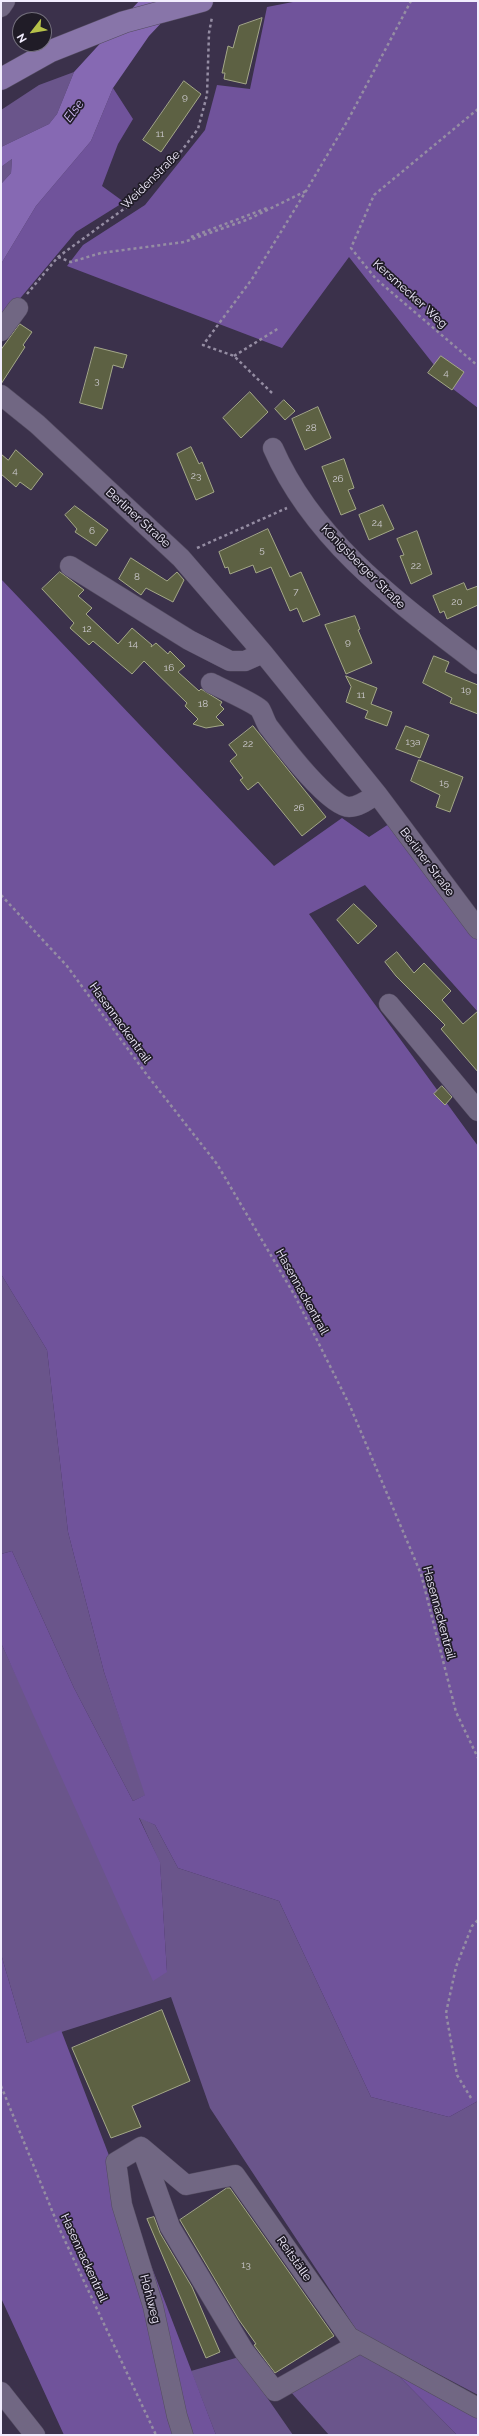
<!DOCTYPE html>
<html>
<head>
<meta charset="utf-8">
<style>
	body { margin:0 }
	#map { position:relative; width:479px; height:2436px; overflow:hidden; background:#3b314b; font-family:Raleway,sans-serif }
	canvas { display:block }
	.frame { position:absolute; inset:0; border:2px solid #f2edfe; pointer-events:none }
	.north { position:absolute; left:12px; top:12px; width:40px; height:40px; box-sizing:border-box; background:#201c27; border:1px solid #74707d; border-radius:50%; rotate:239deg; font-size:11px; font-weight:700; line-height:16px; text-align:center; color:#f2edfe }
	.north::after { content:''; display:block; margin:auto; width:14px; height:18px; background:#b6c149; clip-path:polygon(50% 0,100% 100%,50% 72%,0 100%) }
</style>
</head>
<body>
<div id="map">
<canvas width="479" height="2436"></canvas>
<div class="frame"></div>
<div class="north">N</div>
</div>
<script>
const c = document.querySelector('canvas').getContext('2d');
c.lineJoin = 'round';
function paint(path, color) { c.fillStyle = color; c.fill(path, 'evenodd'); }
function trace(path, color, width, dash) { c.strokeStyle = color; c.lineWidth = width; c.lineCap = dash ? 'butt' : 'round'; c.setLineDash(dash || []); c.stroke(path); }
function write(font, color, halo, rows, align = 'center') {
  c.font = font + ' Raleway,sans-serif'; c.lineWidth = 3.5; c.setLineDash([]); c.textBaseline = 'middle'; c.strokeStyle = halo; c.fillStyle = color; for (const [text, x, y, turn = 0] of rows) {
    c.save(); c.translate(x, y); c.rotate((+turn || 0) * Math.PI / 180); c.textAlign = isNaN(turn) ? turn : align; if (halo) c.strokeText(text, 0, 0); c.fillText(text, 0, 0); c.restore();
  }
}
paint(new Path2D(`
	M74,72L57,114L49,124L1,147V110L39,85Z
	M12,159L11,173L1,184V167Z
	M1,1274L47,1350L68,1532L104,1672L146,1795L133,1801L74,1688L12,1551L1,1554Z
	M1,1643L41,1728L167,1972L160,1863L139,1817L155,1825L178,1868L279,1901L371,2097L449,2117L478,2101V2395L357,2331L210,2108L171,1997L27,2043L1,1954Z
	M361,2349L387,2364L457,2435H329L290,2391Z
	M239,2357L293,2435H216L191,2371Z`), '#6a558b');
paint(new Path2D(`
	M298,1H478V408L453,389L349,257L282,348L67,266L83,245L145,205L205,130L217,85L250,89L267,7Z
	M113,88L133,119L118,144L102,186L124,202L76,232L1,321V264L36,206L91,141Z
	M1,579L274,866L342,818L369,837L392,822L478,936V1012L365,885L309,914L478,1146V2101L449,2117L371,2097L279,1901L178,1868L155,1825L139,1818L160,1862L167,1972L153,1981L1,1643V1554L12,1551L74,1688L133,1801L145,1795L104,1672L68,1532L47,1350L1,1274Z
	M1,1954L27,2043L61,2030L216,2435H64L1,2298Z
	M387,2364L478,2414V2435H457Z`), '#70539b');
paint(new Path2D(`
	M139,1H182L149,36L113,88L91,141L36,206L1,264V184L11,173L12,159L1,167V147L49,124L57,114L74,72Z`), '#8669b3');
const building = new Path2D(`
	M262,18L246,84L224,79L225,73H222L228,46L233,48L239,26Z
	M184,81L201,94L161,152L143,140Z
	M20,324L32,332L23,345L25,347L1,384V350Z
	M95,347L127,355L123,368L113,365L102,409L80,403Z
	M441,356L464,372L452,390L428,373Z
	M250,392L268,412L241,438L223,418Z
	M284,400L295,411L285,420L275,409Z
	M318,407L331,438L305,450L292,419Z
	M191,447L199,464L202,462L214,492L196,500L177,454Z
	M16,450L43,474L31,490L20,482L16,487L1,474V454L8,460Z
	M344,459L354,488L348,490L356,509L341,515L322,467Z
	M383,505L394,529L369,540L359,515Z
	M75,506L108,530L96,546L75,532L77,529L65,515Z
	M268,529L290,577L301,572L320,615L303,622L297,608L290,611L271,567L256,573L253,565L230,574L228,567L225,568L219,552Z
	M417,531L432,574L411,584L400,556L404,555L397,539Z
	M131,558L167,581L177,572L184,580L173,602L146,588L141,595L119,579Z
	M60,572L84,590L78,596L92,608L86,614L118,644L132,628L152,645L151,647L156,643L168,654L170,651L185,666L178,672L199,691L201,689L222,702L220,705L224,709L216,717L224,725L206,728L193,724L198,719L185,706L187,703L144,661L132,674L93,641L89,645L70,628L74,623L42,589Z
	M464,583L467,590L478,586V605L447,619L444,611L440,613L433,596Z
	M355,616L360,629L358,630L372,663L346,674L325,625Z
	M434,656L449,662L445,672L478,685V714L450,703L452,698L423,683Z
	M346,676L377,688L371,704L392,712L387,726L365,718L368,711L346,702L351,687Z
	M253,726L326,817L302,836L258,782L248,790L240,780L243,778L230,761L237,755L229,745Z
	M406,726L429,735L420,758L396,749Z
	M419,760L463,777L450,812L436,807L440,795L411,781Z
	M354,904L377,926L358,944L337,920Z
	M397,952L414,973L424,963L451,991L442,1000L463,1024L478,1011V1072L441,1029L445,1025L396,976L385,962Z
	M442,1086L452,1097L445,1105L434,1094Z
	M162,2010L190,2081L132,2106L141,2127L111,2138L72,2048Z
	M227,2188H230L334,2336L275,2373L254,2345L256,2344L239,2320L180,2220Z
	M154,2217L160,2233L192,2287L220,2352L206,2358L147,2219Z`);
paint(building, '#5d6143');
trace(building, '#a4a888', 1);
const minor = new Path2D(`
	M1,7L5,1
	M1,331L18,308
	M1,395L37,424L181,558L263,653L377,794L478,929
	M273,448C314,542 399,603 478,664
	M70,566L189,640L230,661H245L263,653
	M211,683C221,688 254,703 260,709C263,714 265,721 268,726C281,743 329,807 349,807C359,807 369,799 377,794
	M389,1004L478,1111
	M142,2149L170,2227L244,2351L275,2391L360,2343
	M1,2392L35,2435
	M183,2435L177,2416L153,2306L122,2205L116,2162L141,2147L186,2185L235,2175L349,2337L478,2408`);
const major = new Path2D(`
	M1,79L51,51L124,22L202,1`);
trace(minor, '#544c61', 21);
trace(major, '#544c61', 23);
trace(new Path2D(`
	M478,109L374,195L351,248L376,279L478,366
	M191,237L267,208
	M58,257L71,262L101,253L184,242L249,219L306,191
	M27,294L58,257L132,203L173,162L198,129L207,95L209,33L212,17
	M234,356L279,328
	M272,393L234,356L203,345L252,279L306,191L348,120L411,1
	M197,548L287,508
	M1,895L67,966L147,1075L217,1164L295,1296L350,1406L421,1574L456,1712L478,1758
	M1,2086L60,2230L156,2435
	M471,2098L457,2075L446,2013L456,1967L472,1926L478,1920`), '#958da3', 2.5, [3, 3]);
trace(minor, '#716783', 20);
trace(major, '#8875a9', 22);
write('10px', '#cdcacf', null, [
	["9",185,97],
	["11",160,134],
	["4",446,373],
	["3",97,381],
	["28",311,428],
	["4",15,471],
	["23",196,476],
	["26",338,479],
	["24",377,523],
	["6",92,531],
	["5",262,550],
	["22",416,566],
	["8",137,577],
	["7",296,592],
	["20",457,602],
	["12",87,629],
	["9",348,642],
	["14",133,644],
	["16",169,668],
	["19",466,690],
	["11",361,695],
	["18",203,704],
	["13a",413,742],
	["22",248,744],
	["15",444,783],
	["26",299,808],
	["13",246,2265]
]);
write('12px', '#f2edfe', '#201c27', [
	["Weidenstraße",151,180,-45],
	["Kersmecker Weg",410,294,42],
	["Berliner Straße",138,518,42],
	["Königsberger Straße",363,567,45],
	["Berliner Straße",427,862,53],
	["Hasennackentrail",120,1023,54],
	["Hasennackentrail",302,1292,61],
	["Hasennackentrail",439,1613,75],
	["Hasennackentrail",84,2258,65],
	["Reitställe",294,2259,55],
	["Hohlweg",150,2299,75]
]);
write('italic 13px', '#d4befb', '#201c27', [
	["Else",74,111,-54]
]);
</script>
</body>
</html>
